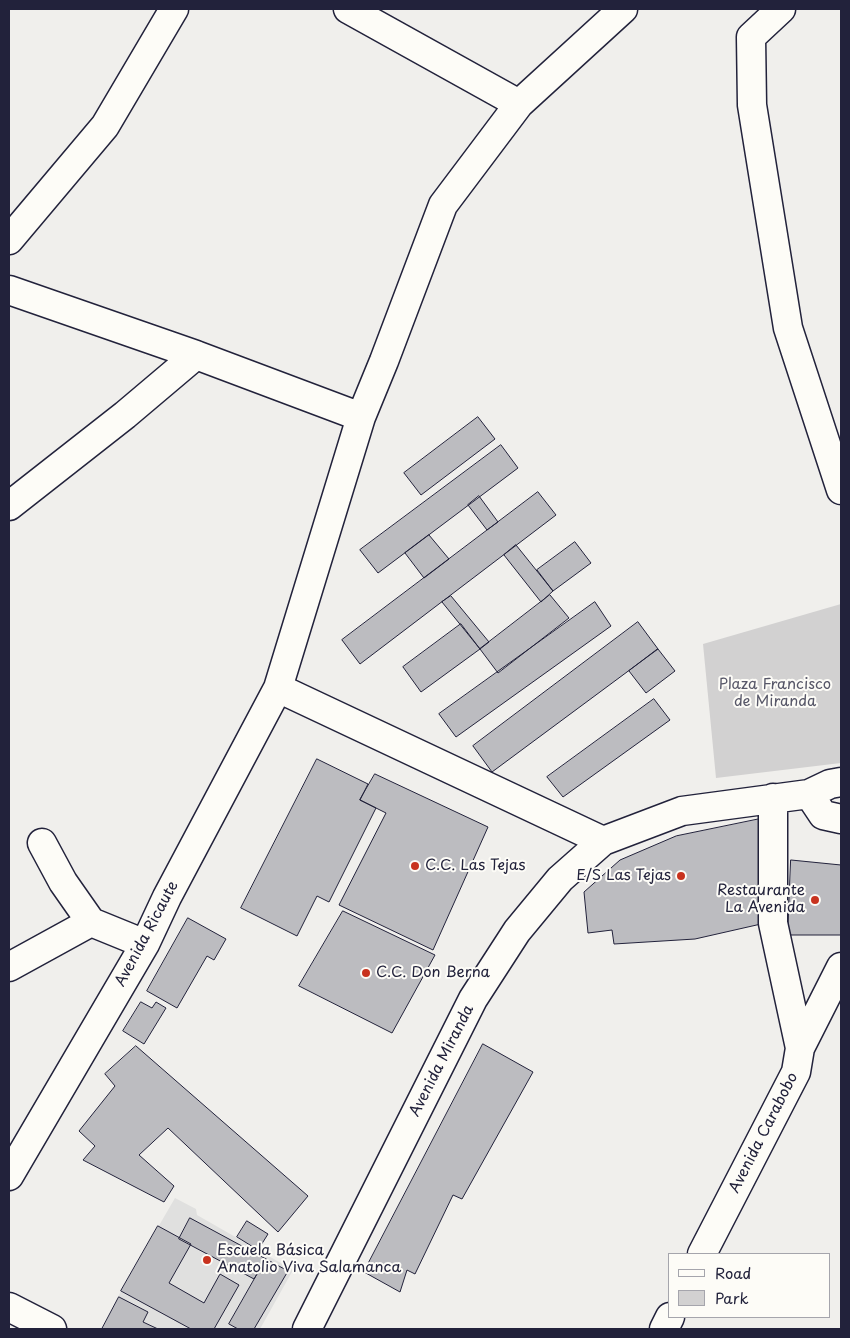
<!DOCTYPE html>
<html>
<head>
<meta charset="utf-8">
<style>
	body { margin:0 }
	#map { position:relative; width:850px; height:1338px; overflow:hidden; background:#f0efec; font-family:"Playpen Sans",sans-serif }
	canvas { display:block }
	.frame { position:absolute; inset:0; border:10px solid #22223b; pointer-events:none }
	.legend { position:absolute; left:668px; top:1253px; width:162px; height:65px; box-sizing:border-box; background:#fdfcf7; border:1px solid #a5a5ac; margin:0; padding:6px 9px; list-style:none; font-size:15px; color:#22223b }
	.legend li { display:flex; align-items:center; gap:10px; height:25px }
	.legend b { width:25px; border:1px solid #a5a5ac }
</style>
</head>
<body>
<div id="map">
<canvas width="850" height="1338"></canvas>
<div class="frame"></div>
<ul class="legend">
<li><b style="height:6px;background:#fdfcf7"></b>Road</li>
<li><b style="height:14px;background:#d2d1d1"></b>Park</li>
</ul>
</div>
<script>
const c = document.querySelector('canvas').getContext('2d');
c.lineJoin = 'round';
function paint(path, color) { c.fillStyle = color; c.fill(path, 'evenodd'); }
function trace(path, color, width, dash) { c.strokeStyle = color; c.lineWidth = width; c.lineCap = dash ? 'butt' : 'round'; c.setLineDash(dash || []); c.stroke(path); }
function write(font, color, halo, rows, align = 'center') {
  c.font = font + ' "Playpen Sans",sans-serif'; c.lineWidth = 4; c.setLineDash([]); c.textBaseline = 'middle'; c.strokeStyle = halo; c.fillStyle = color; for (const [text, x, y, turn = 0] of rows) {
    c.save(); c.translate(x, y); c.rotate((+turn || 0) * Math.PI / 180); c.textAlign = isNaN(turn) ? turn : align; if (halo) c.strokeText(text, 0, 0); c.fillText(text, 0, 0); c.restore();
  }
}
paint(new Path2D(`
	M175,1198L196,1209L197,1215L293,1270L260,1329H102L121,1291Z`), '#e0e0df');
paint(new Path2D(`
	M841,604V763L716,778L703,644Z`), '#d2d1d1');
const building = new Path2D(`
	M478,417L495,439L421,495L404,473Z
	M501,445L518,468L378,573L360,550Z
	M538,492L556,515L360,664L342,640Z
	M479,496L498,522L487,530L468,505Z
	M429,535L449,559L424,578L405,553Z
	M575,542L591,563L553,591L537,570Z
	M516,545L553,591L541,602L504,555Z
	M550,595L569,618L498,673L480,649Z
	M451,596L489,642L480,649L442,602Z
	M595,602L611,626L456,737L439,714Z
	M638,622L658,649L492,772L473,746Z
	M461,624L480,649L421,692L403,667Z
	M658,649L675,671L646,693L629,671Z
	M654,699L670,720L563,797L547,777Z
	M317,759L368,784L360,800L376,808L329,902L317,896L297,936L241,908Z
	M375,774L488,827L433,950L339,905L386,813L360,800Z
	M760,819L761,924L695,939L614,944L612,930L588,933L584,892L620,860L676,836Z
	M791,860L841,865V935H788Z
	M343,911L435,955L392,1033L299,986Z
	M188,918L226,939L214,960L207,956L177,1008L147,991Z
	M141,1002L152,1008L156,1002L166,1008L144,1044L123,1031Z
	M483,1044L533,1072L462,1199L453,1195L415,1274L407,1270L400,1292L364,1272Z
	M136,1046L308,1196L278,1232L168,1128L139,1155L174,1186L164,1202L83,1160L95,1146L79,1131L115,1086L105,1074Z
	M190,1218L266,1259L254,1279L179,1239Z
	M247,1221L268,1234L258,1250L237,1237Z
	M158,1226L191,1244L169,1283L204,1303L220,1274L239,1285L214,1329H191L121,1291Z
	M266,1259L288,1271L254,1329H238L229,1324Z
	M119,1297L148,1312L143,1322L158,1329H102Z`);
paint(building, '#bcbcc0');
trace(building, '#22223b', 1);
const minor = new Path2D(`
	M348,9L519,104
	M781,9L751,37L752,105L788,328L841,490
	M9,240L105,126L174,9
	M9,290L196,355L361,417
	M9,506L125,415L196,355
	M278,688L603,841
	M809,794L823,815L841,819
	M42,843L63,882L91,922
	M9,967L91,922L145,944
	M800,1048L841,967
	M9,1176L145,944L167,897L278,688L361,417L384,361L443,205L519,104L623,9
	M702,1254L796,1072L800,1048L773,923V798
	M9,1307L52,1329
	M307,1329L473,999L517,931L560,879L603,841L682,811L809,794L830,784L841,782
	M664,1329L670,1317`);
trace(minor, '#22223b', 31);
trace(minor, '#fdfcf7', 28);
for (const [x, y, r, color] of [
	[415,866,5,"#c8321e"],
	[681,876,5,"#c8321e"],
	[815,900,5,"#c8321e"],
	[366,973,5,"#c8321e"],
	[207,1260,5,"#c8321e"]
]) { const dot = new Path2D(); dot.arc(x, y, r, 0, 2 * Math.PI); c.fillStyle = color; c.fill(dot); trace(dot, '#fdfcf7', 2); }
write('15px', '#575768', '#fdfcf7', [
	["Plaza Francisco",775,685],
	["de Miranda",775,702]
]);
write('15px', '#22223b', '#fdfcf7', [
	["C.C. Las Tejas",425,866],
	["E/S Las Tejas",671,876,"right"],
	["Restaurante",805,891,"right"],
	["La Avenida",805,908,"right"],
	["C.C. Don Berna",376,973],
	["Escuela Básica",217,1251],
	["Anatolio Viva Salamanca",217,1268]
], 'left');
write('15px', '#22223b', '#fdfcf7', [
	["Avenida Ricaute",147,934,-62],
	["Avenida Miranda",442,1061,-63],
	["Avenida Carabobo",764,1133,-63]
]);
</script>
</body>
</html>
